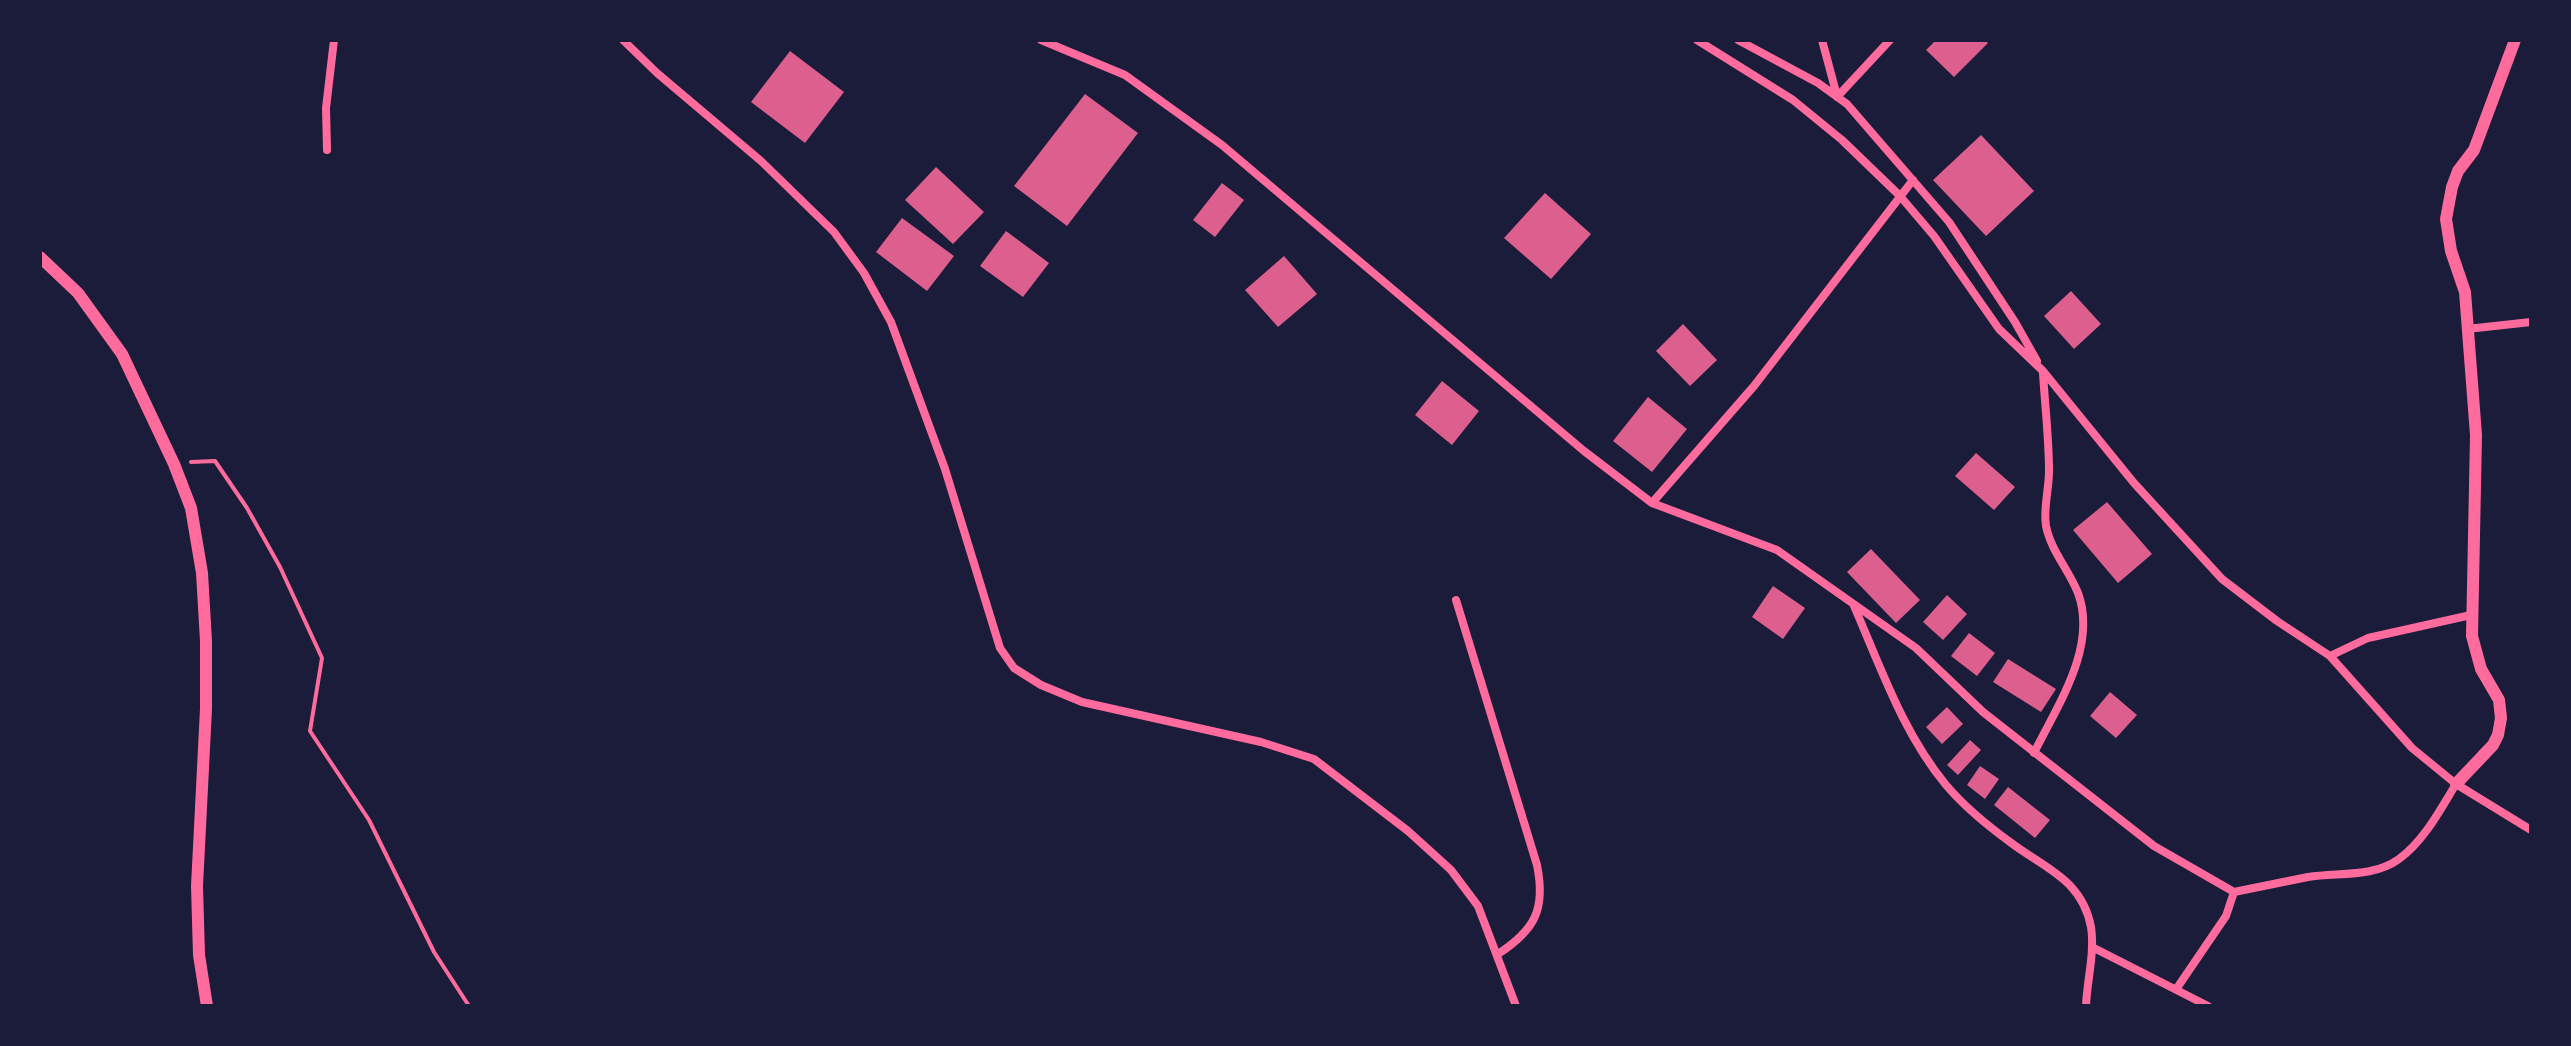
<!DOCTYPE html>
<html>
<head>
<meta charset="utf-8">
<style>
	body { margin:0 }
	#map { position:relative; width:2571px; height:1046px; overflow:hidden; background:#1b1b3a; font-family:Manrope,sans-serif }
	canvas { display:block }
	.frame { position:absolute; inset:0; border:42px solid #1b1b3a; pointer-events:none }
</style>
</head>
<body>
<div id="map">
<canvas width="2571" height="1046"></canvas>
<div class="frame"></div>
</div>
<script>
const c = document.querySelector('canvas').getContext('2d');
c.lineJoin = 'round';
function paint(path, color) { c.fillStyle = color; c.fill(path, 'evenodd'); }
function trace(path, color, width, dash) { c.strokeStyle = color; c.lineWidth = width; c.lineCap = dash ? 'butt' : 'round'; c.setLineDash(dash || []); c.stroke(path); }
paint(new Path2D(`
	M1936,40H1985L1988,43L1954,77L1926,50Z
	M790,51L844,92L805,143L751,102Z
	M1085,94L1138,133L1067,226L1014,186Z
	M1981,135L2034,191L1986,236L1933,180Z
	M936,167L984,212L953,244L905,200Z
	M1222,183L1244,200L1215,237L1193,220Z
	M1545,193L1591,234L1551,279L1504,238Z
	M902,218L954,256L927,291L876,252Z
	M1006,231L1049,263L1023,297L980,266Z
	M1284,256L1317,294L1278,327L1245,290Z
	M2071,291L2101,324L2074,349L2044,316Z
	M1683,324L1717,360L1690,386L1656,351Z
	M1442,381L1479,411L1452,445L1415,415Z
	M1648,397L1687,429L1652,472L1613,441Z
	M1976,453L2015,487L1994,510L1955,476Z
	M2107,502L2152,554L2118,583L2073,530Z
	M1871,549L1920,600L1896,623L1847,572Z
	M1773,586L1805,608L1783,639L1752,617Z
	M1947,595L1967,614L1943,640L1923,622Z
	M1969,633L1995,653L1977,676L1951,656Z
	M2008,659L2056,689L2041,712L1993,682Z
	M2110,692L2137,715L2116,738L2090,716Z
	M1947,707L1963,724L1942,744L1926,727Z
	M1970,740L1981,750L1958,775L1947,765Z
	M1980,766L1999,779L1985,799L1967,785Z
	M2008,787L2050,820L2035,838L1994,805Z`), '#dd5f8e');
trace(new Path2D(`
	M191,462L215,461L247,508L280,567L322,658L310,731L369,820L434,952L469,1006`), '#ff6b9d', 4);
trace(new Path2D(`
	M623,40L657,73L761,161L834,232L864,273L891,322L945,469L1000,648L1014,668L1041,685L1082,702L1261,742L1314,759L1408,831L1451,870L1478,906L1516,1006
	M1041,40L1125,75L1222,145L1584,451L1652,503L1777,550L1916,648L1983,712L2154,846L2234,892C2259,887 2283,882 2308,877C2338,872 2373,878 2399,859C2424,841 2440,810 2456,784
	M1697,40L1793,100L1842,140L1900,196L1934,236L1999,329L2043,371L2134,483L2222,579L2277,621L2330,656L2412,748L2456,784L2531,830
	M1738,40L1818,83L1847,104L1949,222L2015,322L2037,361
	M1822,40L1837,96
	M1837,97L1890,40
	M327,150L326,108L334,40
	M2467,329L2531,322
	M1652,503L1754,386L1913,180
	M1456,600L1537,865C1546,909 1535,930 1498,954
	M1854,606C1881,668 1903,733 1946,785C1963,805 1988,826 2010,842C2044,868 2082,879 2091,927C2095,953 2087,980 2086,1006
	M2330,656L2368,638L2471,615
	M2034,753C2057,706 2098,647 2078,593C2069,570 2051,551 2046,526C2043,508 2049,490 2049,471C2049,439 2045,406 2043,373
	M2092,947L2208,1006
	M2177,988L2226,916L2234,892`), '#ff6b9d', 8);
trace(new Path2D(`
	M40,257L78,293L122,354L174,464L191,508L202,573L206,641V709L197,886L199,955L207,1006
	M2456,784L2493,745L2498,735L2501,718L2499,700L2481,669L2472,636L2476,435L2465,292L2451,251L2446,219L2452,187L2458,171L2474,150L2515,40`), '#ff6b9d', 12);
</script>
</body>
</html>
